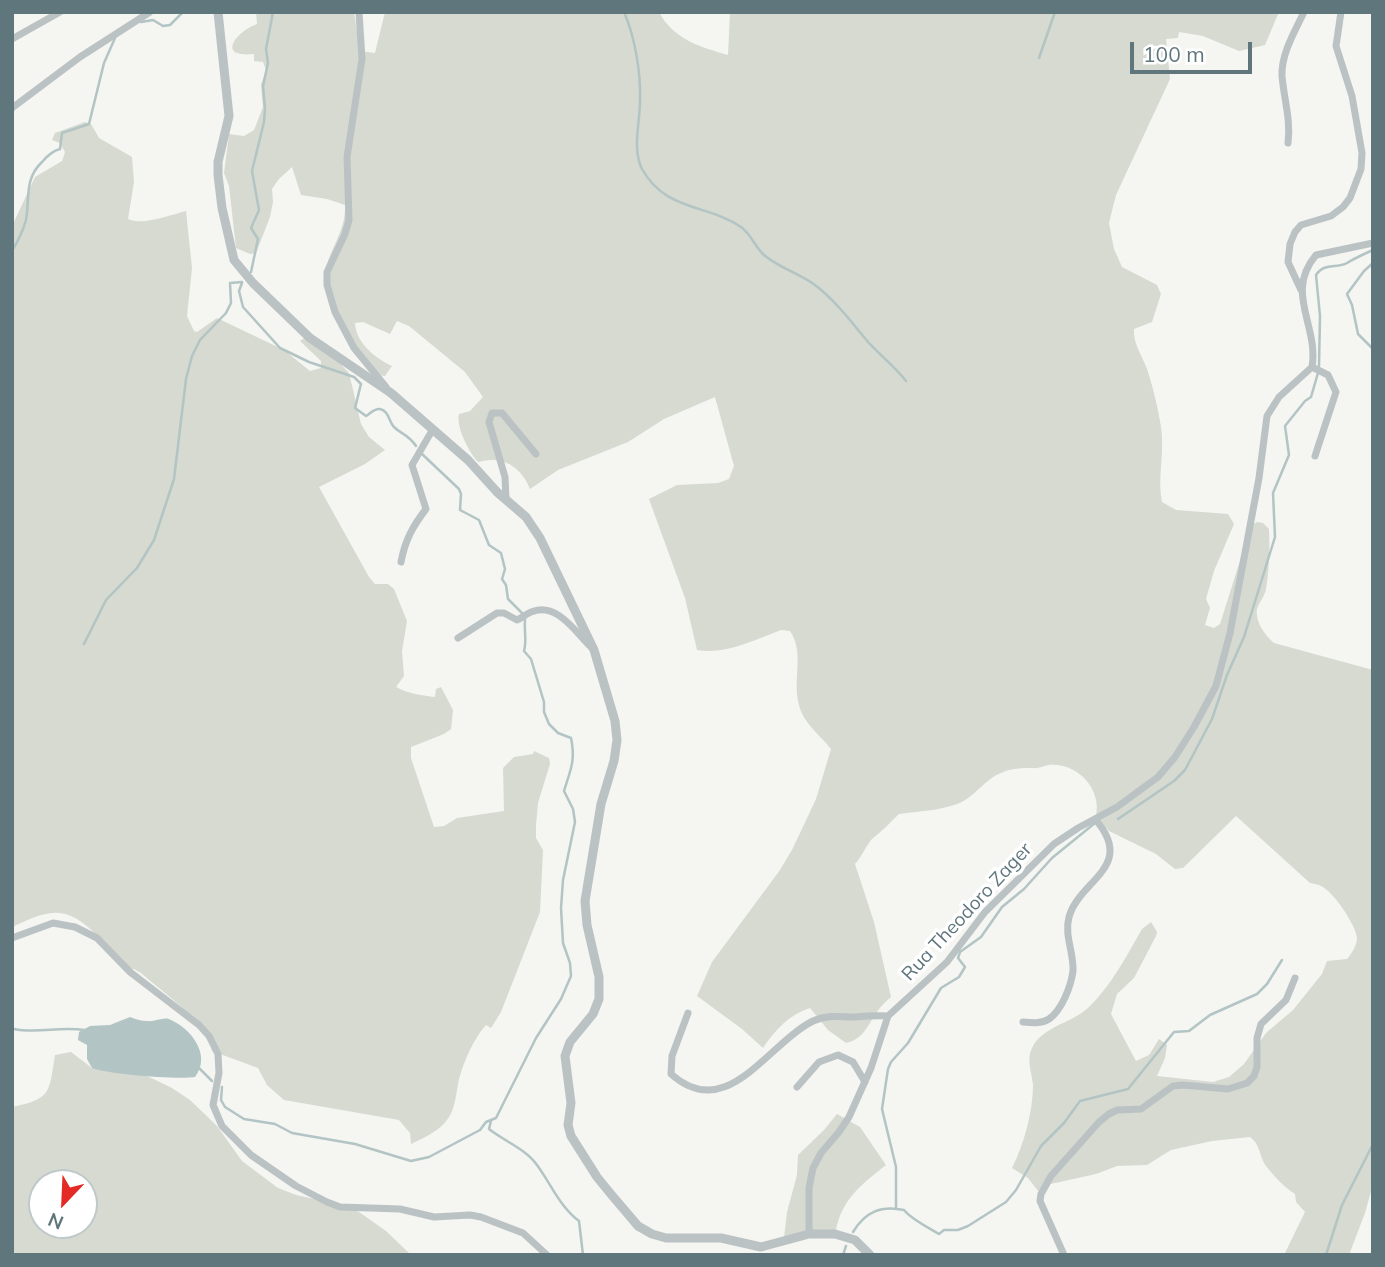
<!DOCTYPE html>
<html>
<head>
<meta charset="utf-8">
<style>
	body { margin:0 }
	#map { position:relative; width:1385px; height:1267px; overflow:hidden; background:#f5f5f2; font-family:Mulish,sans-serif }
	canvas { display:block }
	.frame { position:absolute; inset:0; border:14px solid #60767d; pointer-events:none }
	.north { position:absolute; left:28px; top:1169px; width:70px; height:70px; box-sizing:border-box; background:#fff; border:2px solid #bfc8cb; border-radius:50%; rotate:203deg; font-size:19px; font-weight:700; line-height:28px; text-align:center; color:#60767d }
	.north::after { content:''; display:block; margin:auto; width:24px; height:32px; background:#e32a24; clip-path:polygon(50% 0,100% 100%,50% 72%,0 100%) }
	.scale { position:absolute; left:1130px; top:42px; width:122px; height:32px; box-sizing:border-box; border:4px solid #60767d; border-top:0; padding-left:9px; font-size:21px; line-height:24px; white-space:nowrap; color:#60767d; -webkit-text-stroke:5px #fff; paint-order:stroke }
</style>
</head>
<body>
<div id="map">
<canvas width="1385" height="1267"></canvas>
<div class="frame"></div>
<div class="north">N</div>
<div class="scale">100 m</div>
</div>
<script>
const c = document.querySelector('canvas').getContext('2d');
c.lineJoin = 'round';
function paint(path, color) { c.fillStyle = color; c.fill(path, 'evenodd'); }
function trace(path, color, width, dash) { c.strokeStyle = color; c.lineWidth = width; c.lineCap = dash ? 'butt' : 'round'; c.setLineDash(dash || []); c.stroke(path); }
function write(font, color, halo, rows, align = 'center') {
  c.font = font + ' Mulish,sans-serif'; c.lineWidth = 7; c.setLineDash([]); c.textBaseline = 'middle'; c.strokeStyle = halo; c.fillStyle = color; for (const [text, x, y, turn = 0] of rows) {
    c.save(); c.translate(x, y); c.rotate((+turn || 0) * Math.PI / 180); c.textAlign = isNaN(turn) ? turn : align; if (halo) c.strokeText(text, 0, 0); c.fillText(text, 0, 0); c.restore();
  }
}
paint(new Path2D(`
	M256,12H354L360,51L375,53L385,12H659C673,39 700,47 728,55L730,12H1279L1265,45L1239,51L1203,36L1179,32L1178,38L1166,39L1170,79L1116,195L1109,223L1114,249L1122,267L1157,285L1161,294L1152,322L1134,329C1133,344 1142,355 1147,369C1153,387 1158,408 1161,427C1165,452 1157,478 1162,502L1176,510L1228,514L1234,524L1214,571L1206,599L1210,608L1205,625L1214,628L1220,624L1251,526L1257,522L1263,523L1269,529C1270,548 1269,570 1266,589C1265,596 1259,602 1257,609C1255,622 1265,635 1274,643L1373,670V1184L1365,1213L1349,1255H1284L1305,1212L1296,1202L1295,1194C1284,1187 1274,1176 1266,1166C1259,1156 1261,1145 1250,1137L1212,1141L1171,1150L1147,1165L1117,1166L1096,1174L1046,1185L1038,1191L1028,1178L1012,1168C1024,1144 1033,1112 1033,1085C1032,1073 1026,1059 1032,1048C1043,1026 1070,1024 1088,1008C1111,986 1126,957 1142,929L1151,922L1157,932L1156,936L1134,978L1117,994L1111,1014L1136,1061L1149,1055L1159,1039L1167,1045L1165,1058L1157,1076L1213,1082L1229,1077L1244,1064L1266,1033L1293,1010L1322,974L1327,961L1347,959C1352,953 1357,945 1357,938C1356,925 1333,891 1321,886C1318,884 1314,884 1310,883L1236,816L1183,868L1175,869L1156,854L1109,831L1096,816C1102,789 1077,762 1049,765C1043,766 1038,769 1033,768C1022,768 1012,768 1001,773C985,779 974,798 957,804C938,811 919,811 899,814C890,823 882,831 872,839C867,844 861,858 855,864L874,922L891,997C885,1002 879,1008 875,1015C867,1027 862,1040 846,1043L828,1030L810,1008C790,1014 775,1030 763,1048L742,1029L697,996L712,962L780,870L793,848L816,799L831,749C820,735 803,723 799,705C792,679 805,653 790,631L781,630C754,640 725,655 697,650L685,598L649,499L677,485L718,483L729,479L734,466L715,397L664,419L628,442L558,470L530,489C521,466 502,455 478,462C469,452 456,428 459,414L470,411L483,397L465,372L409,326L397,321L390,334L363,322L355,323C356,343 375,358 392,366L385,376L378,375C353,344 314,305 328,261C335,242 346,226 345,205L327,199L301,195L292,167L278,180L272,189L273,202L270,217L256,253L250,254L236,248L229,186L224,173L229,134L244,136L254,130L263,107L261,85L266,70L263,62L254,61V54C215,58 237,31 257,24Z
	M85,122L91,124L99,138L132,157L134,182L128,219C143,226 170,215 186,211L192,268L187,316L194,331L197,332L217,318L284,350L310,371L321,368V361L300,341L311,333L349,373L361,424L369,437L385,450L365,464L319,487L369,577L375,584H388L394,589L407,621L402,651L404,676L396,687C406,693 424,696 435,697L436,689L441,687L453,710L451,729L444,734L411,747V758L434,827L444,826L457,818L504,811L503,768L514,757L533,754L534,751L549,758L550,764L538,803L536,825V838L543,850L540,912L501,1012L491,1028L486,1025C474,1038 464,1061 459,1079C456,1092 456,1109 447,1120C438,1132 423,1138 411,1144L410,1133L399,1120L284,1100L267,1085L258,1068L212,1051C210,1024 161,991 141,973L134,969L127,970C109,951 87,916 60,913C44,911 26,921 12,927V226L35,177L62,161L65,152L60,143L52,140L55,133Z
	M71,1052L92,1068L145,1075L172,1088L190,1100L217,1126L242,1161L278,1188L296,1195L346,1206L359,1212L386,1231L409,1253L417,1255H12V1107C52,1099 49,1092 55,1055ZM42,1183H84V1225H42Z
	M837,1114L860,1127L886,1165C862,1184 842,1199 836,1230L800,1232L784,1238L787,1212L797,1175L798,1155L824,1130Z`), '#d6dad1');
paint(new Path2D(`
	M130,1017C135,1019 141,1021 147,1021C155,1022 162,1017 169,1019C191,1028 212,1055 195,1077C178,1080 107,1074 92,1068L87,1059V1045L78,1040L79,1032L90,1026L110,1025Z`), '#b2c4c4');
trace(new Path2D(`
	M624,12C635,37 641,73 640,101C640,122 632,149 642,169C666,212 708,204 741,227C751,234 755,247 764,255C779,268 799,273 815,285C836,301 852,323 869,343C881,356 895,367 906,381
	M141,22L153,20L163,26L170,25L183,12
	M1039,58L1055,12
	M12,251C18,241 23,231 26,220C30,198 24,179 42,162C47,156 52,151 60,149L62,133L89,124L104,63L115,38
	M1373,263L1364,271L1347,294L1352,305L1358,334L1373,349
	M251,272L258,239L251,228L259,210L252,171L264,122L265,109L263,86L268,63L266,49L273,12
	M242,283L239,291L243,307L280,348L309,362L354,377L361,384L355,408L366,416C370,414 374,408 380,409C389,411 389,422 394,427C402,435 408,434 416,446
	M1319,366L1320,316L1316,275C1325,262 1336,269 1347,263C1355,258 1364,254 1373,250
	M422,454L459,489L461,494L460,510L479,520L489,545L501,553L505,569L502,579L506,585L508,599L522,613
	M84,644L106,600L137,568L154,540L174,479L186,379L192,356L200,340L226,313L231,303L230,283L242,282
	M1118,819L1174,781L1185,770L1212,719L1227,675L1244,637L1275,537L1273,493L1289,455L1285,426L1305,401L1311,397L1318,373
	M12,1030L14,1029C38,1034 60,1026 84,1030
	M199,1068L212,1081
	M222,1087L221,1100L225,1107L244,1119L275,1124L292,1133L355,1144L411,1161L429,1157L480,1130L486,1122L496,1118L536,1038L561,999L571,976L570,963L563,943L561,908L563,880L575,822L573,809L564,791C570,771 576,761 571,738L558,733L549,724L544,712V702L531,659L524,651C527,641 524,631 525,620
	M491,1121L489,1129C504,1141 526,1149 537,1165C551,1184 560,1207 579,1221L583,1255
	M896,1209V1167L882,1109L888,1069L891,1062L908,1043L941,988L959,977L965,967L958,958L960,952L981,937L1002,907L1024,889L1052,858L1095,823
	M853,1232C865,1212 881,1205 904,1210C911,1219 929,1228 939,1234L944,1230H958L968,1226L1006,1202L1016,1190L1041,1146L1064,1123L1080,1101L1128,1089L1174,1032L1189,1031L1210,1015L1257,994L1267,984L1282,960
	M843,1255L846,1246
	M1326,1255L1342,1205L1373,1144`), '#b2c4c4', 2.5);
trace(new Path2D(`
	M359,12L362,59L347,157L349,220L345,234L327,272V285L335,312L354,348L386,387
	M12,39L60,12
	M12,108L80,57L150,12
	M1288,143C1291,120 1284,99 1282,76C1281,54 1295,31 1304,12
	M1301,290L1288,262L1290,244L1295,232L1301,225L1331,216L1343,207L1350,198L1361,169L1362,153L1352,96L1336,46L1341,12
	M1312,367L1328,375L1336,392L1315,456
	M506,499L505,477L489,422L492,413H502L536,454
	M401,562C405,540 413,526 426,509L412,465L433,429
	M458,638L497,613H504L517,620C522,618 526,614 531,612C557,601 576,633 591,647
	M12,938L53,923L75,927L97,938L130,972L199,1025L209,1036L218,1054L219,1073L213,1105L222,1126L251,1155L296,1186L327,1202L340,1207L400,1209L434,1217L470,1215L481,1217L523,1233L547,1255
	M688,1013L672,1056L671,1074C727,1124 767,1044 813,1021C828,1014 839,1017 855,1017C866,1016 877,1015 888,1016
	M1023,1022C1032,1023 1041,1024 1049,1019C1062,1010 1071,986 1073,971C1074,953 1064,935 1069,917C1079,880 1137,867 1095,819
	M797,1087L819,1062L838,1055L853,1062L865,1082
	M809,1234V1188L813,1168L821,1153L839,1132L849,1117L871,1068L888,1016L947,962L985,912L1054,844L1078,828L1117,807L1158,777L1175,757L1194,727L1216,686L1230,633L1259,478L1267,416L1279,397L1312,367C1319,325 1284,293 1316,255L1373,243
	M1064,1255L1040,1201L1041,1194L1051,1176L1099,1122L1109,1114L1117,1110L1141,1109L1173,1086L1183,1085L1228,1089L1247,1083L1254,1076L1257,1067V1038L1261,1024L1286,1000L1295,978`), '#bbc2c4', 7);
trace(new Path2D(`
	M218,12L229,116L218,162V175L222,208L234,260L253,283L310,338L391,393L468,460L497,492L526,517L540,538L594,650L615,721L617,740L614,761L601,804L585,901L587,925L599,977V999L593,1014L570,1042L565,1056L571,1103L568,1125L571,1136L597,1177L610,1193L638,1226L652,1234L666,1238H721L761,1247L809,1234H835L855,1240L870,1255`), '#bbc2c4', 9);
write('19px', '#60767d', '#fff', [
	["Rua Theodoro Zager",967,912,-47]
]);
</script>
</body>
</html>
